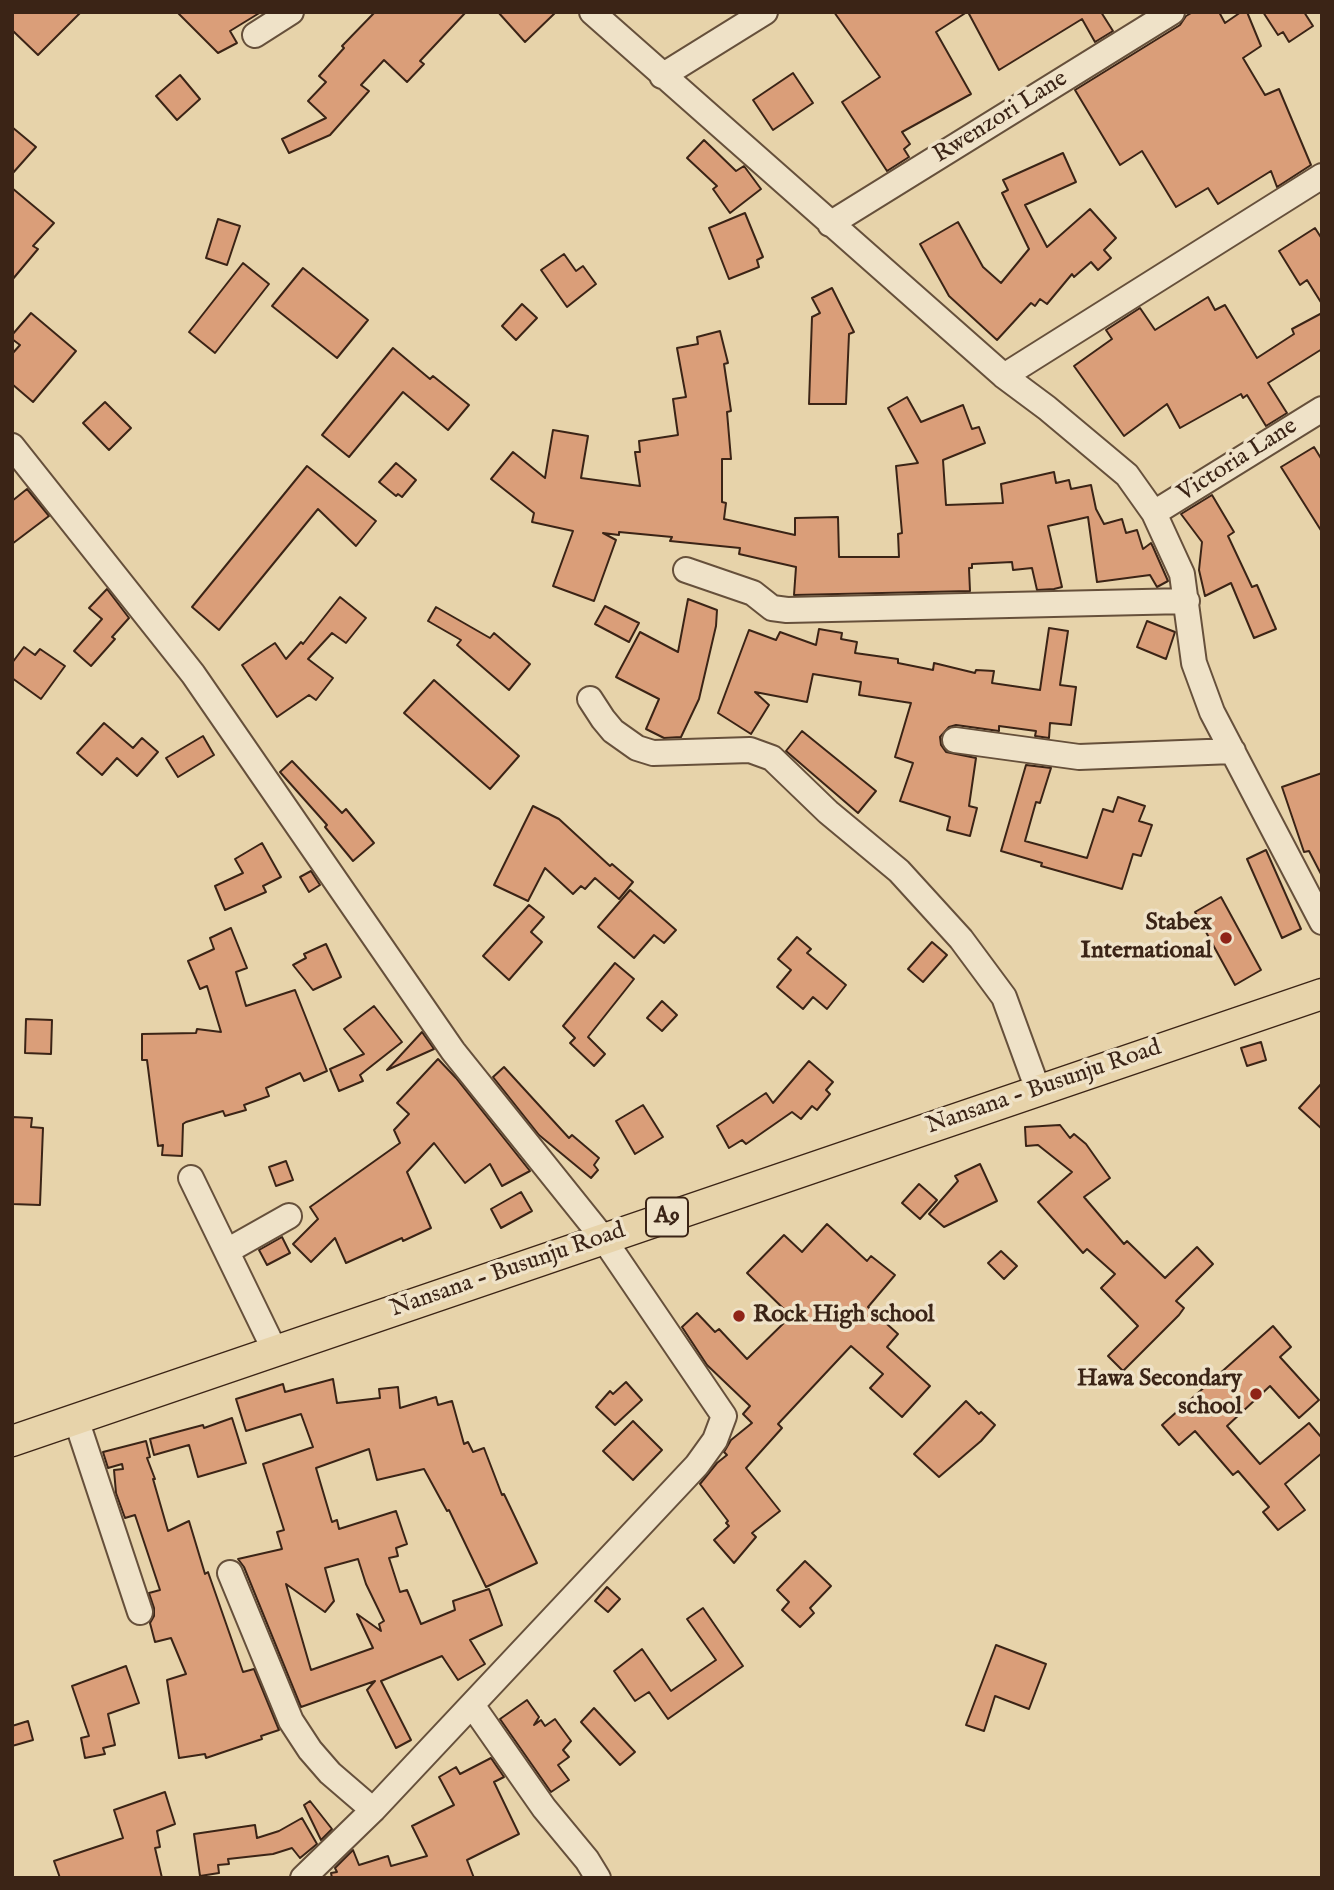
<!DOCTYPE html>
<html>
<head>
<meta charset="utf-8">
<style>
	body { margin:0 }
	#map { position:relative; width:1334px; height:1890px; overflow:hidden; background:#e7d3aa; font-family:"IM FELL English",serif }
	canvas { display:block }
	.frame { position:absolute; inset:0; border:14px solid #3b2416; pointer-events:none }
</style>
</head>
<body>
<div id="map">
<canvas width="1334" height="1890"></canvas>
<div class="frame"></div>
</div>
<script>
const c = document.querySelector('canvas').getContext('2d');
c.lineJoin = 'round';
function paint(path, color) { c.fillStyle = color; c.fill(path, 'evenodd'); }
function trace(path, color, width, dash) { c.strokeStyle = color; c.lineWidth = width; c.lineCap = dash ? 'butt' : 'round'; c.setLineDash(dash || []); c.stroke(path); }
function write(font, color, halo, rows, align = 'center') {
  c.font = font + ' "IM FELL English",serif'; c.lineWidth = 7; c.setLineDash([]); c.textBaseline = 'middle'; c.strokeStyle = halo; c.fillStyle = color; for (const [text, x, y, turn = 0] of rows) {
    c.save(); c.translate(x, y); c.rotate((+turn || 0) * Math.PI / 180); c.textAlign = isNaN(turn) ? turn : align; if (halo) c.strokeText(text, 0, 0); c.fillText(text, 0, 0); c.restore();
  }
}
const building = new Path2D(`
	M12,12H81L38,55L12,30Z
	M177,12H261L230,31L237,43L218,53Z
	M375,12H466L420,61L424,64L407,82L384,60L361,85L369,91L330,135L289,153L282,139L326,118L308,101L326,82L319,76L344,48L342,46Z
	M498,12H556L525,42Z
	M834,12H967L936,32L971,94L902,132L910,144L904,149L909,157L887,171L842,102L880,77Z
	M968,12H1101L1113,31L1095,42L1082,19L999,70Z
	M1193,12H1219L1225,23L1241,12H1247L1261,46L1243,58L1265,95L1279,89L1311,165L1277,187L1271,171L1218,204L1208,188L1176,207L1142,151L1120,165L1075,90L1180,25L1186,16Z
	M1263,12H1304L1313,26L1289,42L1283,32L1278,35Z
	M793,73L813,103L773,130L753,100Z
	M180,75L200,99L177,120L156,96Z
	M12,127L36,147L12,174Z
	M704,140L736,171L744,166L761,189L730,213L713,189L717,186L687,158Z
	M1063,153L1076,182L1025,205L1047,247L1090,209L1116,238L1104,250L1111,258L1098,270L1091,262L1074,277L1072,274L1047,304L1040,299L1035,306L1031,303L997,340L949,296L920,244L958,222L983,267L1001,283L1029,249L1002,193L1008,190L1003,180Z
	M12,188L54,223L33,246L38,249L12,280Z
	M745,213L763,257L757,260L759,267L729,279L709,228Z
	M218,219L240,226L227,265L206,258Z
	M1315,228L1322,239V304L1307,280L1300,285L1279,251Z
	M564,254L576,271L583,266L596,284L567,307L541,270Z
	M243,263L269,284L215,353L189,332Z
	M303,268L368,320L337,358L272,306Z
	M832,288L854,332L849,334L846,404H809L812,317L820,313L812,298Z
	M1208,297L1215,310L1225,305L1257,358L1294,334L1292,329L1322,313V349L1268,383L1287,413L1266,426L1247,395L1243,398L1241,394L1180,428L1167,404L1124,436L1074,366L1112,339L1106,330L1140,308L1155,330Z
	M522,304L537,318L516,340L502,326Z
	M31,313L76,351L33,402L12,384V354L20,345L12,339V335Z
	M720,331L728,363L724,364L731,411L727,412L731,459H722V502L726,503L724,519L795,535V518L838,517L839,557H899L898,534L902,533L896,466L918,463L888,408L907,397L921,422L963,405L972,429L979,427L985,443L943,460L946,505L1003,503L1001,484L1054,472L1056,483L1069,480L1071,489L1091,485L1096,509L1104,524L1122,519L1126,533L1137,530L1143,549L1151,543L1153,547L1168,581L1157,587L1150,575L1097,582L1088,517L1048,526L1062,587L1054,589L1037,590L1032,568L1013,570L1012,562L972,564V568H969L970,591L794,595L796,567L739,554L740,548L670,541L672,537L619,532V535L603,533L616,540L594,601L553,586L573,531L532,522L534,513L491,479L513,452L545,478L553,430L588,436L581,478L640,486L635,452H640L639,441L678,435L673,399L686,397L677,348L698,344L697,337Z
	M393,348L430,379L433,376L469,405L448,430L403,392L349,457L322,435Z
	M105,402L131,428L109,450L83,423Z
	M1314,447L1322,460V532L1281,467Z
	M396,463L416,480L402,497L398,494L396,496L379,482Z
	M307,466L376,521L356,546L318,509L219,630L192,607Z
	M27,489L49,516L12,544V501Z
	M1212,495L1234,532L1228,536L1252,587L1257,585L1276,629L1254,638L1231,583L1205,596L1199,570L1202,542L1181,514Z
	M107,589L129,618L112,637L115,639L91,666L74,651L102,619L89,608Z
	M340,597L366,618L346,643L332,633L308,659L333,678L316,700L309,695L277,717L242,665L275,643L286,659L301,642L303,644Z
	M688,599L717,610L716,626L699,699L681,737L664,738L646,729L659,699L616,677L640,632L678,652Z
	M605,606L639,623L629,642L595,624Z
	M436,607L490,638L494,633L530,664L509,690L457,645L461,640L428,621Z
	M1147,621L1175,632L1166,659L1137,647Z
	M1049,628L1068,631L1060,685L1076,687L1071,725L1050,723L1049,738L1035,736L1036,731L999,726V731L956,725L949,727L940,737L941,745L946,752L976,758L969,806L977,808L970,836L947,830L950,817L900,801L913,763L895,757L911,703L859,695L861,682L813,674L807,702L755,692L769,705L751,734L718,713L749,630L776,640L780,632L816,645L819,629L842,633L841,639L857,642L855,653L898,659V663L933,670L934,663L975,673L976,670L994,671L992,683L1040,690Z
	M24,647L35,655L40,649L65,666L41,699L12,678V663Z
	M434,680L519,756L490,789L404,713Z
	M104,723L133,748L142,738L158,752L137,776L117,758L102,775L77,753Z
	M802,731L876,791L858,813L786,751Z
	M203,736L214,755L178,777L166,758Z
	M292,761L342,813L346,809L374,843L353,861L325,827L327,825L280,772Z
	M1026,765L1051,768L1040,803L1036,802L1025,841L1087,858L1103,809L1113,812L1118,797L1145,806L1139,821L1152,825L1141,856L1133,854L1122,889L1041,866L1042,863L1001,851Z
	M1322,773V876L1309,851L1304,852L1282,787Z
	M533,806L559,819L610,866L612,864L633,882L619,899L595,878L585,889L581,886L573,894L545,868L528,901L494,885Z
	M262,843L281,877L263,886L266,892L225,910L215,886L243,873L235,859Z
	M1266,850L1301,929L1282,938L1247,859Z
	M311,871L320,885L309,892L300,877Z
	M630,890L676,930L664,943L654,935L634,958L598,927Z
	M1221,897L1261,970L1235,985L1195,912Z
	M529,905L544,917L531,932L542,942L509,980L483,956Z
	M231,928L247,968L236,972L246,1006L295,990L327,1071L304,1081L300,1073L266,1088L269,1096L244,1105L246,1110L225,1116L223,1111L186,1122L183,1124L182,1156L162,1155L163,1145L158,1146L147,1060H142V1034L196,1033L197,1029L221,1032L207,986L200,989L188,961L214,949L210,938Z
	M797,937L811,949L807,953L846,985L827,1009L813,997L803,1009L777,987L791,970L778,959Z
	M932,942L947,955L923,982L908,969Z
	M326,944L341,977L313,990L293,965L306,958L304,954Z
	M615,963L634,979L588,1037L605,1054L594,1066L570,1043L575,1038L563,1026Z
	M662,1001L677,1015L662,1031L647,1018Z
	M374,1006L402,1042L360,1075L363,1081L339,1091L330,1069L364,1054L344,1029Z
	M26,1019L52,1020L51,1054L25,1053Z
	M422,1032L434,1049L387,1070Z
	M1261,1042L1266,1060L1247,1066L1241,1048Z
	M438,1059L456,1078L530,1171L502,1186L490,1164L465,1183L434,1143L407,1172L431,1228L403,1241L402,1238L346,1263L335,1238L311,1262L293,1244L318,1219L310,1207L400,1143L394,1130L409,1114L397,1103Z
	M809,1061L833,1082L826,1090L830,1094L817,1110L812,1106L801,1119L792,1112L746,1144L742,1140L729,1148L717,1126L766,1093L773,1103Z
	M504,1067L569,1138L572,1135L599,1158L594,1165L598,1170L591,1178L539,1135L493,1077Z
	M1322,1083V1129L1299,1108Z
	M643,1105L663,1137L635,1154L616,1121Z
	M12,1117L32,1118L31,1127L43,1128L40,1205L12,1204Z
	M1060,1125L1070,1138L1074,1134L1086,1144L1110,1178L1084,1197L1124,1244L1127,1241L1165,1278L1197,1247L1213,1264L1176,1301L1184,1308L1179,1315L1123,1371L1108,1356L1138,1326L1101,1288L1115,1274L1087,1249L1083,1253L1038,1202L1072,1172L1038,1145L1026,1146L1025,1127Z
	M286,1161L293,1180L276,1186L269,1167Z
	M980,1164L997,1201L944,1227L929,1214L958,1181L955,1176Z
	M919,1184L937,1200L920,1219L902,1203Z
	M521,1192L532,1211L501,1228L491,1209Z
	M827,1224L867,1261L871,1256L895,1275L868,1307L898,1334L887,1347L930,1386L902,1417L870,1388L883,1374L851,1346L778,1424L782,1428L746,1468L780,1511L752,1533L756,1537L734,1563L714,1540L729,1526L726,1523L728,1521L700,1484L717,1463L727,1455L724,1452L731,1440L752,1423L743,1414L750,1406L707,1365L682,1327L697,1313L715,1332L719,1329L747,1359L791,1316L747,1273L784,1235L802,1252Z
	M282,1237L290,1253L267,1265L259,1250Z
	M1001,1251L1017,1266L1004,1279L988,1263Z
	M1273,1326L1291,1347L1280,1357L1319,1400L1299,1418L1270,1386L1227,1426L1260,1464L1309,1423L1322,1438V1453L1285,1484L1305,1510L1278,1530L1263,1512L1269,1507L1238,1471L1233,1475L1195,1431L1179,1445L1162,1425Z
	M333,1379L337,1403L380,1398L379,1389L398,1387L400,1408L436,1397L438,1405L452,1401L464,1444L468,1442L473,1452L484,1448L502,1495L504,1494L537,1563L486,1587L449,1510L447,1511L424,1469L377,1480L369,1449L316,1468L332,1522L337,1520L339,1529L396,1511L407,1544L396,1548L398,1556L389,1558L400,1592L407,1590L421,1624L455,1610L453,1601L489,1589L502,1625L470,1640L485,1664L458,1680L442,1656L381,1681L411,1740L396,1748L367,1690L375,1681L301,1707L244,1567L238,1559L282,1549L277,1532L284,1530L263,1464L313,1447L301,1414L246,1431L236,1399L283,1384L285,1392ZM358,1559L366,1584L384,1621L379,1624L381,1631L357,1614L373,1648L311,1670L286,1584L325,1612L334,1601L325,1568Z
	M626,1382L642,1400L615,1425L596,1407L610,1391L613,1394Z
	M966,1401L979,1414L981,1412L995,1425L981,1441L939,1477L914,1454Z
	M232,1418L246,1463L198,1477L189,1445L154,1455L150,1439L203,1425L204,1428Z
	M633,1421L662,1450L633,1480L603,1451Z
	M146,1441L150,1457L147,1458L155,1479H153L168,1531L189,1521L205,1574L208,1572L243,1672L254,1669L279,1730L261,1736L262,1739L206,1758L205,1754L179,1758L167,1680L186,1674L171,1638L155,1642L150,1623L154,1616V1608L149,1593L160,1590L135,1515L125,1518L116,1493L114,1470L123,1469L122,1464L108,1468L103,1452Z
	M805,1561L831,1586L810,1608L814,1613L800,1627L782,1610L789,1602L777,1590Z
	M607,1587L620,1599L608,1612L595,1601Z
	M703,1608L743,1666L668,1719L649,1692L635,1701L614,1671L642,1649L671,1691L716,1660L687,1619Z
	M996,1645L1046,1664L1029,1709L995,1696L984,1731L966,1725Z
	M126,1666L139,1703L108,1714L115,1745L103,1748L105,1754L85,1758L81,1738L89,1736L72,1686Z
	M527,1700L539,1717L534,1725L541,1720L545,1726L555,1719L571,1741L563,1750L569,1757L558,1765L569,1780L551,1792L500,1719Z
	M594,1708L635,1752L620,1765L581,1722Z
	M28,1721L33,1740L12,1746V1726Z
	M491,1758L504,1777L494,1782L519,1834L467,1860L474,1878H332L331,1873L337,1872L335,1868L353,1850L359,1865L388,1856L391,1866L427,1856L412,1826L454,1805L439,1777L456,1767L460,1774Z
	M165,1792L175,1824L157,1831L160,1847L155,1848L162,1878H60L54,1861L123,1838L114,1810Z
	M310,1801L332,1829L321,1840L304,1805Z
	M302,1818L317,1844L300,1858L292,1848L273,1854L228,1859L229,1864L218,1865L219,1873L200,1876L194,1834L255,1825L257,1838L279,1831Z`);
paint(building, '#da9e79');
trace(building, '#3b2416', 2);
const minor = new Path2D(`
	M592,12L1004,376L1047,408L1127,475L1154,513L1182,574L1194,663L1212,712L1322,922
	M255,35L291,12
	M662,76L765,12
	M830,224L1172,12
	M1004,376L1322,176
	M12,446L193,674L453,1051L603,1238L724,1416L715,1440L697,1465L373,1810L303,1878
	M1154,513L1322,409
	M686,570L753,593L772,608L787,610L1187,601
	M590,699L603,719L613,731L637,748L653,753L750,750L772,758L828,812L899,871L961,939L1004,997L1038,1090
	M955,740L1079,757L1233,751
	M191,1178L275,1351
	M227,1251L289,1216
	M76,1419L140,1612
	M230,1573L291,1721L310,1750L330,1773L373,1810
	M472,1705L544,1808L587,1860L598,1878`);
const major = new Path2D(`
	M12,1441L1322,994`);
trace(minor, '#66503b', 28);
trace(major, '#3b2416', 33);
trace(minor, '#efe2c8', 24);
trace(major, '#e7d3aa', 30);
for (const [x, y, r, color] of [
	[1226,938,7,"#8f2418"],
	[739,1316,7,"#8f2418"],
	[1256,1394,7,"#8f2418"]
]) { const dot = new Path2D(); dot.arc(x, y, r, 0, 2 * Math.PI); c.fillStyle = color; c.fill(dot); trace(dot, '#efe2c8', 2.5); }
for (const [x, y, w] of [
	[667,1217,42]
]) { const box = new Path2D(); box.roundRect(x - w / 2, y - 19.5, w, 39, 5); c.fillStyle = '#efe2c8'; c.fill(box); trace(box, '#3b2416', 2); }
write('bold 23px', '#3b2416', null, [
	["A9",667,1217]
]);
write('24px', '#3b2416', '#efe2c8', [
	["Rwenzori Lane",1001,118,-32],
	["Victoria Lane",1238,461,-32],
	["Nansana - Busunju Road",1044,1088,-19],
	["Nansana - Busunju Road",508,1271,-19]
]);
write('bold 24px', '#3b2416', '#efe2c8', [
	["Stabex",1212,924],
	["International",1212,952],
	["Rock High school",753,1316,"left"],
	["Hawa Secondary",1242,1380],
	["school",1242,1408]
], 'right');
</script>
</body>
</html>
